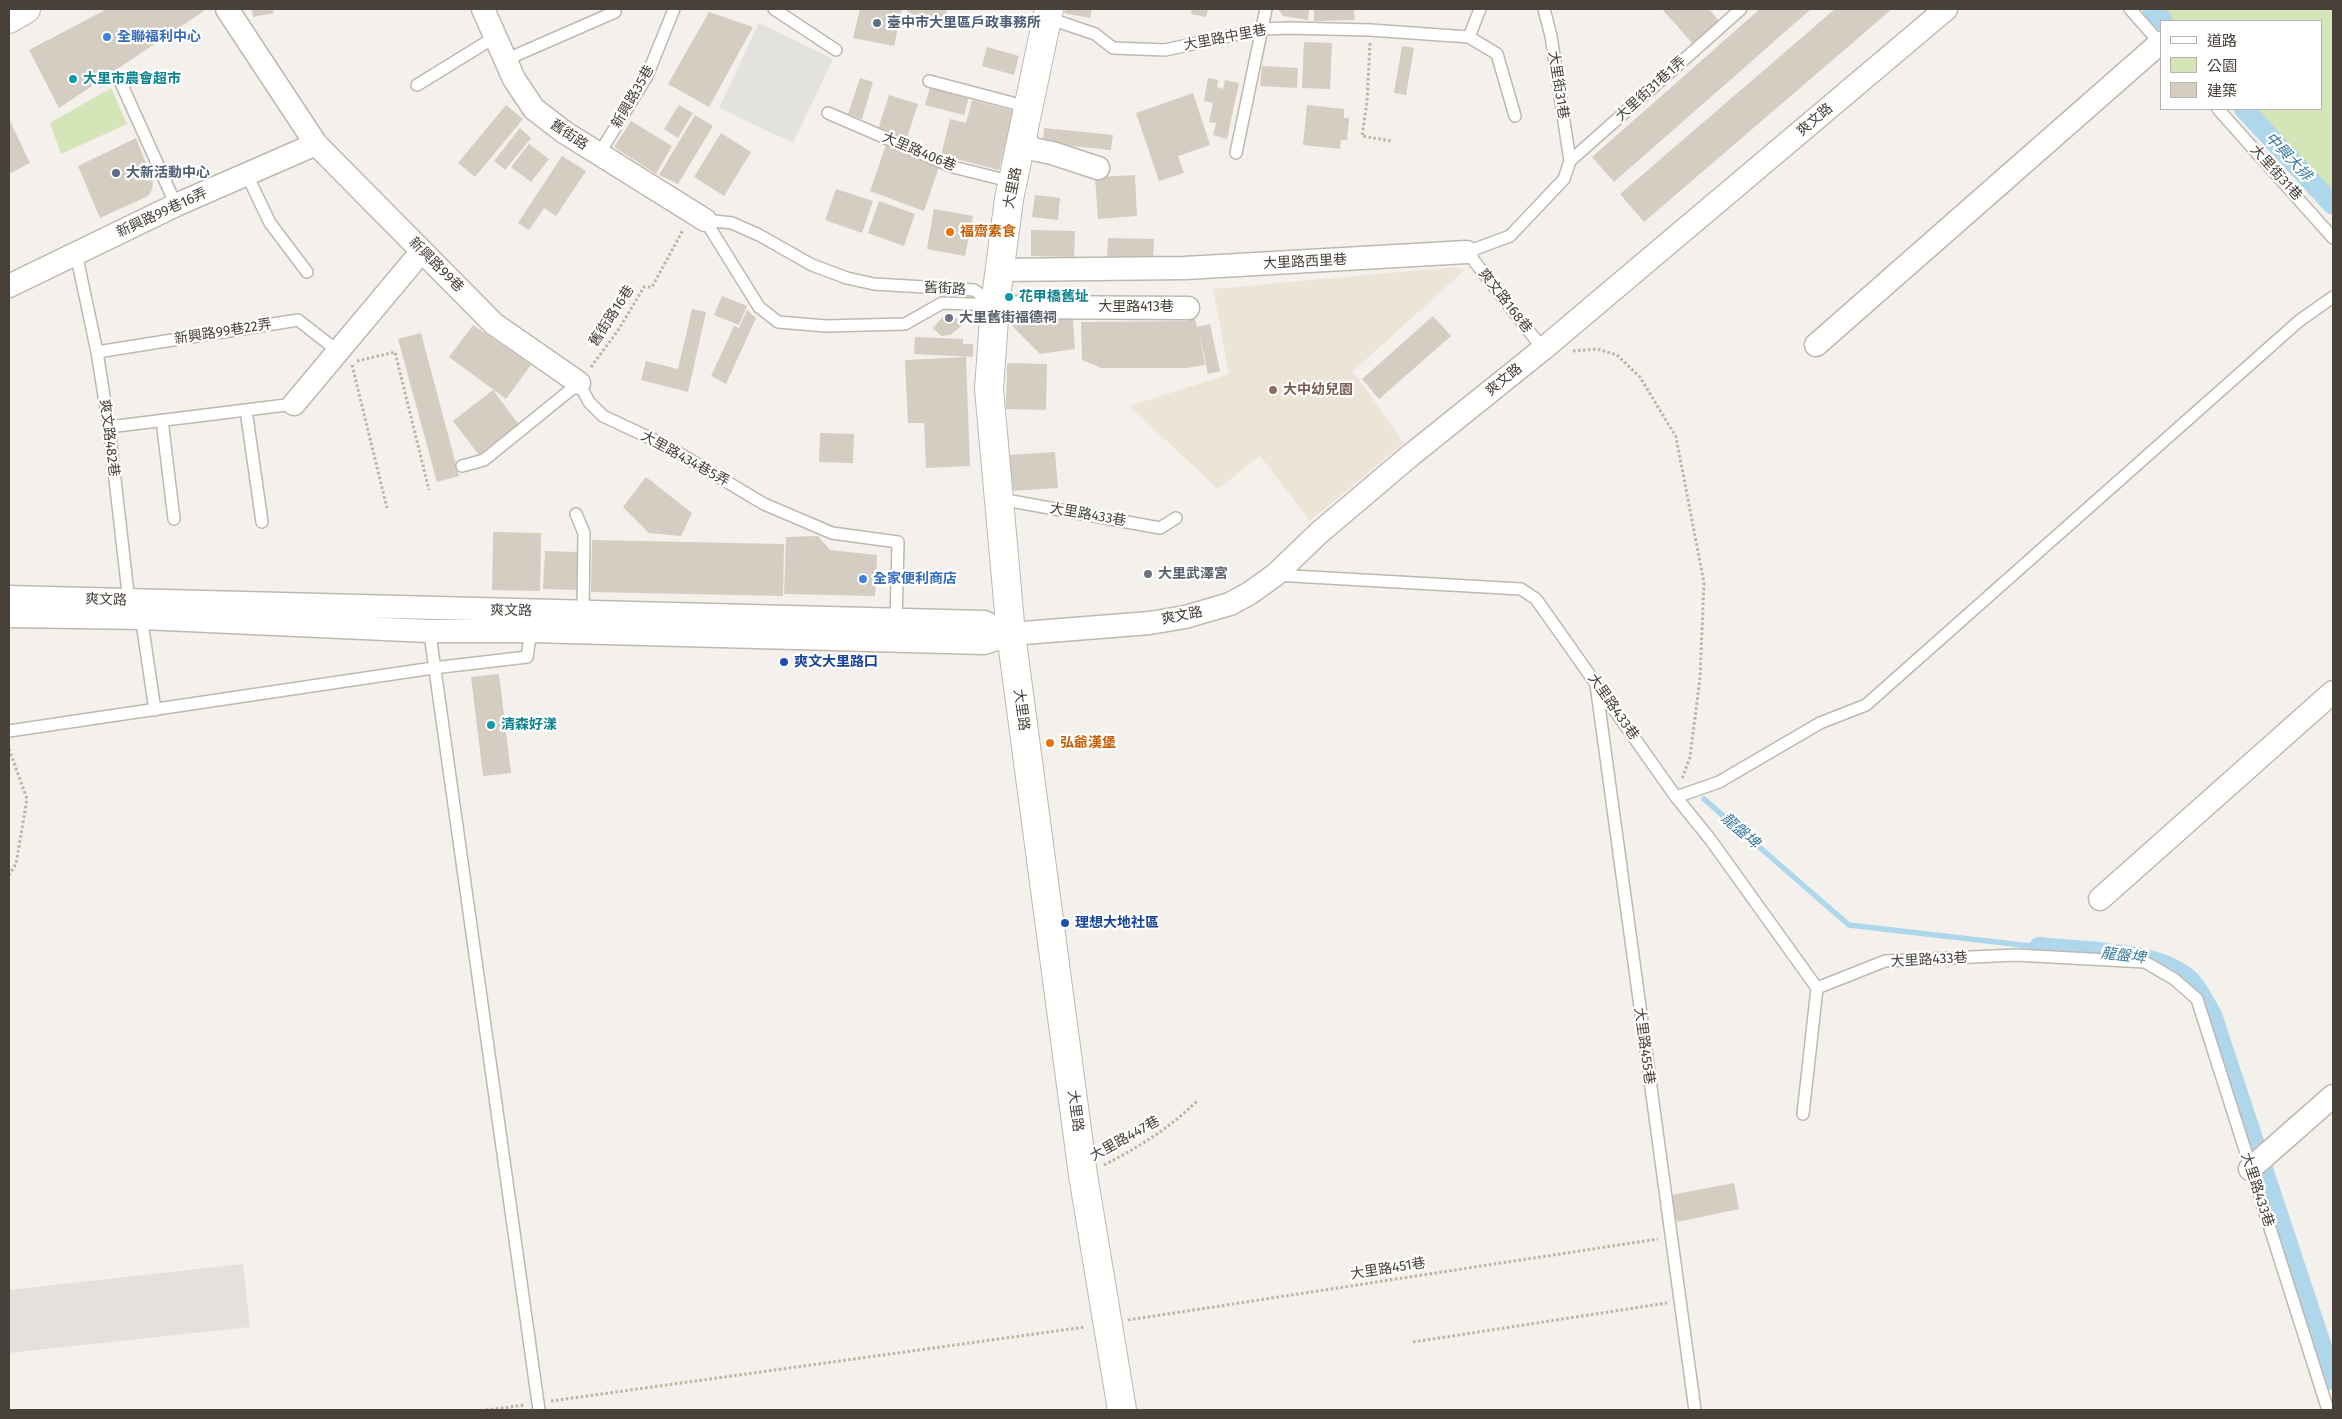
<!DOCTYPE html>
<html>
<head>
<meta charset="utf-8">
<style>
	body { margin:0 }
	#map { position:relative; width:2342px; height:1419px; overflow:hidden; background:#f4f1ec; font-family:"Fira Sans","Noto Sans TC",sans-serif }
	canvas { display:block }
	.frame { position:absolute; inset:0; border:10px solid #48413a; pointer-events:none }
	.legend { position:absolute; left:2160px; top:20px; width:162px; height:90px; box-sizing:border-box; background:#fff; border:1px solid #b6b3b0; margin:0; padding:6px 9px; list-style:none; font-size:15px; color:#48413a }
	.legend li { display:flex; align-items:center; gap:10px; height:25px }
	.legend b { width:25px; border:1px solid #b6b3b0 }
</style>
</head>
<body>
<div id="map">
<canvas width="2342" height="1419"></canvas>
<div class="frame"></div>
<ul class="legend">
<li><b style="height:6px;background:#fff"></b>道路</li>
<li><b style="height:14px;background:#d4e5b8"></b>公園</li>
<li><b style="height:14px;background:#d5ccc2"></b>建築</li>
</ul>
</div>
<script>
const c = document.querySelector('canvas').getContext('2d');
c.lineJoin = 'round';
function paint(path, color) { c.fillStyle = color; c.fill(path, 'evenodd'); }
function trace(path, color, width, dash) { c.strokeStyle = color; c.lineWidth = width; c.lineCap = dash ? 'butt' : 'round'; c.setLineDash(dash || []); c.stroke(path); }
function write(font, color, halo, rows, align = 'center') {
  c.font = font + ' "Fira Sans","Noto Sans TC",sans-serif'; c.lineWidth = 4.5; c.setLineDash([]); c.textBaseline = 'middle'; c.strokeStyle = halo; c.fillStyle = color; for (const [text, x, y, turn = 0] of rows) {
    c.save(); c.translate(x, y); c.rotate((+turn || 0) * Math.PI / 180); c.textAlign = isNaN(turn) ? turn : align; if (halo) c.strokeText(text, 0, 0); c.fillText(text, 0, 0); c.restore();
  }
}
paint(new Path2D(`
	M243,1264L250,1327L9,1353V1290Z`), '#e4e0dd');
paint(new Path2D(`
	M1454,267L1465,270L1353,371L1404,443L1310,521L1260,456L1218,489L1129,406L1229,374L1213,289Z`), '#ece4d7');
paint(new Path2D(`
	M2157,9H2333V198L2250,109H2321V21H2169Z
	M111,88L127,124L61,154L50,123Z`), '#d4e5b8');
paint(new Path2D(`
	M759,23L833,59L793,143L719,108Z`), '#e4e2df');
trace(new Path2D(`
	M1704,799L1849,925L2039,947`), '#aed7eb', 5.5);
trace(new Path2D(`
	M2152,9L2163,21
	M2244,109L2333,205
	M2039,947C2081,952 2167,950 2194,985C2201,994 2206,1005 2212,1015L2333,1380`), '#aed7eb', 20);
paint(new Path2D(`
	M107,9H207L59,108L29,50Z
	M252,9H273L274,13L253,17Z
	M860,9H902L894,46L853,38Z
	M909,9H947L944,22L907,13Z
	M1065,9H1092L1090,18L1064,13Z
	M1192,9H1208L1206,17L1191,14Z
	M1278,9H1309L1308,20L1283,16Z
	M1314,9H1354L1355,20L1314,21Z
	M1662,9H1709L1720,22L1694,45Z
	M1760,9H1811L1614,182L1592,157Z
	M1835,9H1892L1644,222L1620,194Z
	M709,12L753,27L709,107L668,84Z
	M1304,42L1332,43L1330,89L1302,88Z
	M1402,46L1414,48L1406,95L1394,93Z
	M987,47L1019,56L1014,75L982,66Z
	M1262,66L1298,68L1297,88L1260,86Z
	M860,78L873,82L862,119L848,114Z
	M1208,78L1218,80L1217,87L1223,89L1225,80L1239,83L1227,139L1213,135L1216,123L1209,122L1213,103L1204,101Z
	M930,87L969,97L964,115L925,105Z
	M1193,93L1210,145L1178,156L1184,173L1159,181L1136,113Z
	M889,95L918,104L907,138L878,129Z
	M972,100L1014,111L999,170L941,155L950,119L966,123Z
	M506,105L523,119L475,177L458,163Z
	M679,105L693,113L678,138L664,129Z
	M1307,105L1344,109V118H1349L1347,140H1341L1340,149L1303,145Z
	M695,115L713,126L678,184L659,175Z
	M9,119L30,163L9,174Z
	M631,121L672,146L656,174L614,147Z
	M520,128L531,138L505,170L494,161Z
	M1044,128L1113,135L1111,150L1043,143Z
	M721,133L751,152L724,196L694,177Z
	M136,138L153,181L152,190L148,196L100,218L78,166Z
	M529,144L549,159L531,182L511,167Z
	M886,145L940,164L924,211L870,191Z
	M562,156L586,171L556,216L544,208L529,230L518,223Z
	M1135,175L1137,216L1098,219L1095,177Z
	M836,189L873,201L862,233L825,220Z
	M1035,195L1060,198L1058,220L1032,217Z
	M879,201L915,214L904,246L868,233Z
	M934,209L973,216L965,256L927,249Z
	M1031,230L1075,231L1074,257L1031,256Z
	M1108,238L1154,239L1153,261L1107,259Z
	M722,296L747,306L739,325L714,315Z
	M692,309L706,312L688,392L641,380L646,361L678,369Z
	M747,310L756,318L726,384L711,376L734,326L739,328Z
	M947,312L964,324L950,335L941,336L933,328Z
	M1028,316L1073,320L1075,349L1040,354L1012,326Z
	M1433,316L1451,336L1379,399L1362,379Z
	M1195,318L1197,327L1210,324L1220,371L1208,374L1198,328L1205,365L1187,368H1101L1082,360L1081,322L1187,321Z
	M473,325L531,365L506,399L449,357Z
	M421,333L459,476L437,482L398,339Z
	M915,337L963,339V344H973V357L914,354Z
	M966,357L970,466L926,468L924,423H908L905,360Z
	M1007,363L1047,364L1046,410L1006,409Z
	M493,390L519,425L479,455L453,421Z
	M820,433L854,434L853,463L819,462Z
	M1055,452L1058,488L1011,491L1008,455Z
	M646,477L692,513L681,536L649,533L623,507Z
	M493,532L541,533L540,591L492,590Z
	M818,536L830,550L877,555L875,596L784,594L786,537Z
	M592,540L784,544L783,596L591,592Z
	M545,551L578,552L577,590L543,589Z
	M499,674L511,773L483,776L471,677Z
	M1734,1183L1739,1209L1677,1222L1671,1195Z`), '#d5ccc2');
const service = new Path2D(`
	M774,9L836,50
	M1544,9L1551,36L1570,161
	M2130,9L2161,44
	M1048,18L1095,34L1113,48L1165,50L1262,29L1288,28L1370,30L1469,37L1497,54L1515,116
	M1469,37L1480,9
	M505,60L615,12
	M929,81L1028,107
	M121,83L176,205
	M417,85L495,37
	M2218,109L2333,238
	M828,113L953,167L1013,182
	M1236,153L1266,9
	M599,154L647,76L674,9
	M247,175L270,223L307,272
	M705,220L759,307L778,322L826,326L905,324L942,303L995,305
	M705,220L732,223L759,235L812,265L847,278L874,284L974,290L995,305
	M76,253L97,352L109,427L129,602
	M1543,349L1467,252L1510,236L1564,179L1570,161L1741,9
	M97,352L298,320L339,352
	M246,410L262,522
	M162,420L174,519
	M109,427L294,404
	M462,466L484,460L579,383L589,402L603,416L667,446L764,504L832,533L898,542L896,621
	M1000,499L1160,528L1176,518
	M576,514L584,533L583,612
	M1275,575L1521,589L1536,599L1676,797L1710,839L1817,988L1885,961L2016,955L2145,962L2174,979L2197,999L2328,1410
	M141,616L155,710
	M429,627L539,1410
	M1596,684L1695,1410
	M9,731L433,668L527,657L531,631
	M1676,797L1719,782L1820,723L1866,705L2299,321L2333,297
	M1803,1114L1817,988`);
const minor = new Path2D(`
	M227,9L316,144L494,324L579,383
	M483,9L514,79L534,109L564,132L705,220
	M1023,137L1032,149L1052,153L1098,168
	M1000,270L1185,268L1467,252
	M9,286L176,205L316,144
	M995,305L1007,307L1188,308
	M1816,345L2160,43
	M294,404L422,251
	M9,597L984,622L1011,634
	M9,616L143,618L429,631H531L984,643L1011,634L1150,623L1185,617L1230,604L1250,593L1275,575L1320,532L1411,455L1543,349L1946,9
	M2100,899L2333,692
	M2250,1169L2333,1096`);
const tertiary = new Path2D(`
	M1049,9L1009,199L995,305L989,389L1011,634L1083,1175L1122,1410
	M9,19L26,9`);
trace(service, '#bfb8af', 14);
trace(minor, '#bfb8af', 25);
trace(tertiary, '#bfb8af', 30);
trace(new Path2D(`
	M1370,43L1367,102L1362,136L1391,141
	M1573,351L1597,349L1617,355L1640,377L1676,437L1704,583L1700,678L1690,757L1682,779
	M357,361L395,352L429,490
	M352,365L387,508
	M591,367L619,329L644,287H652L683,230
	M9,749L27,799L16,864L9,875
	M1104,1165C1139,1147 1170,1128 1198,1100
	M1128,1320L1658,1239
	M1413,1342L1667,1303
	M551,1401L1085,1327
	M486,1410L525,1405`), '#c0b2a1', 3, [2.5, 2.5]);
trace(service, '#fff', 11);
trace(minor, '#fff', 22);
trace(tertiary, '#fff', 28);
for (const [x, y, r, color] of [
	[877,23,5,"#5c6f8a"],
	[107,37,5,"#3f7fe0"],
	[73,79,5,"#0f9aa8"],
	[116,173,5,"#5c6f8a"],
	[950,232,5,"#e8710a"],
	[1009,297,5,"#0f9aa8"],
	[949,318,5,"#6b7280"],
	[1273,390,5,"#8d6e63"],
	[1148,574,5,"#6b7280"],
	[863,579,5,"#3f7fe0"],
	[784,662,5,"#1a4fb4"],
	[491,725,5,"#0f9aa8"],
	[1050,743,5,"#e8710a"],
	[1065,923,5,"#1a4fb4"]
]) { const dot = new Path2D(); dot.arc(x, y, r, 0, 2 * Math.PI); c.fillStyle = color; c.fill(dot); trace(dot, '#fff', 2); }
write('bold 14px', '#4e5e75', '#fff', [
	["臺中市大里區戶政事務所",887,23],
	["大新活動中心",126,173]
], 'left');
write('bold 14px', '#366cbe', '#fff', [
	["全聯福利中心",117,37],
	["全家便利商店",873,579]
], 'left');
write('14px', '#48413a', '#fff', [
	["大里路中里巷",1225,38,-11],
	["大里街31巷",1558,85,81],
	["大里街31巷1弄",1651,89,-42],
	["新興路35巷",633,97,-60],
	["爽文路",1815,120,-40],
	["舊街路",569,135,34],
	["大里路406巷",919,152,23],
	["大里街31巷",2276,173,48],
	["大里路",1013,188,-79],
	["新興路99巷16弄",162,213,-25],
	["大里路西里巷",1305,262,-3],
	["新興路99巷",436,265,45],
	["舊街路",945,289,3],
	["爽文路168巷",1505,301,52],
	["大里路413巷",1136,307],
	["舊街路16巷",612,316,-57],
	["新興路99巷22弄",223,332,-9],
	["爽文路",1504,380,-39],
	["爽文路482巷",109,438,83],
	["大里路434巷5弄",685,459,29],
	["大里路433巷",1088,515,10],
	["爽文路",106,600,2],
	["爽文路",511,611,1],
	["爽文路",1182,616,-11],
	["大里路433巷",1613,707,55],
	["大里路",1021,710,82],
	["大里路433巷",1929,960,-3],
	["大里路455巷",1644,1046,82],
	["大里路",1075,1111,82],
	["大里路447巷",1125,1139,-29],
	["大里路433巷",2257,1190,72],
	["大里路451巷",1388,1269,-9]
]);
write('bold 14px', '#0d838f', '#fff', [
	["大里市農會超市",83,79],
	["花甲橋舊址",1019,297],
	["清森好漾",501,725]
], 'left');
write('bold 14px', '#c56008', '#fff', [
	["福齋素食",960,232],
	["弘爺漢堡",1060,743]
], 'left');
write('bold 14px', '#5b616d', '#fff', [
	["大里舊街福德祠",959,318],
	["大里武澤宮",1158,574]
], 'left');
write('bold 14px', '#785e54', '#fff', [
	["大中幼兒園",1283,390]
], 'left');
write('bold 14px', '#164399', '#fff', [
	["爽文大里路口",794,662],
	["理想大地社區",1075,923]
], 'left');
write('italic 15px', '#377a9c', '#fff', [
	["中興大排",2288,157,47],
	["龍盤埤",1740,831,41],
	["龍盤埤",2123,956,7]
]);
</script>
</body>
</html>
